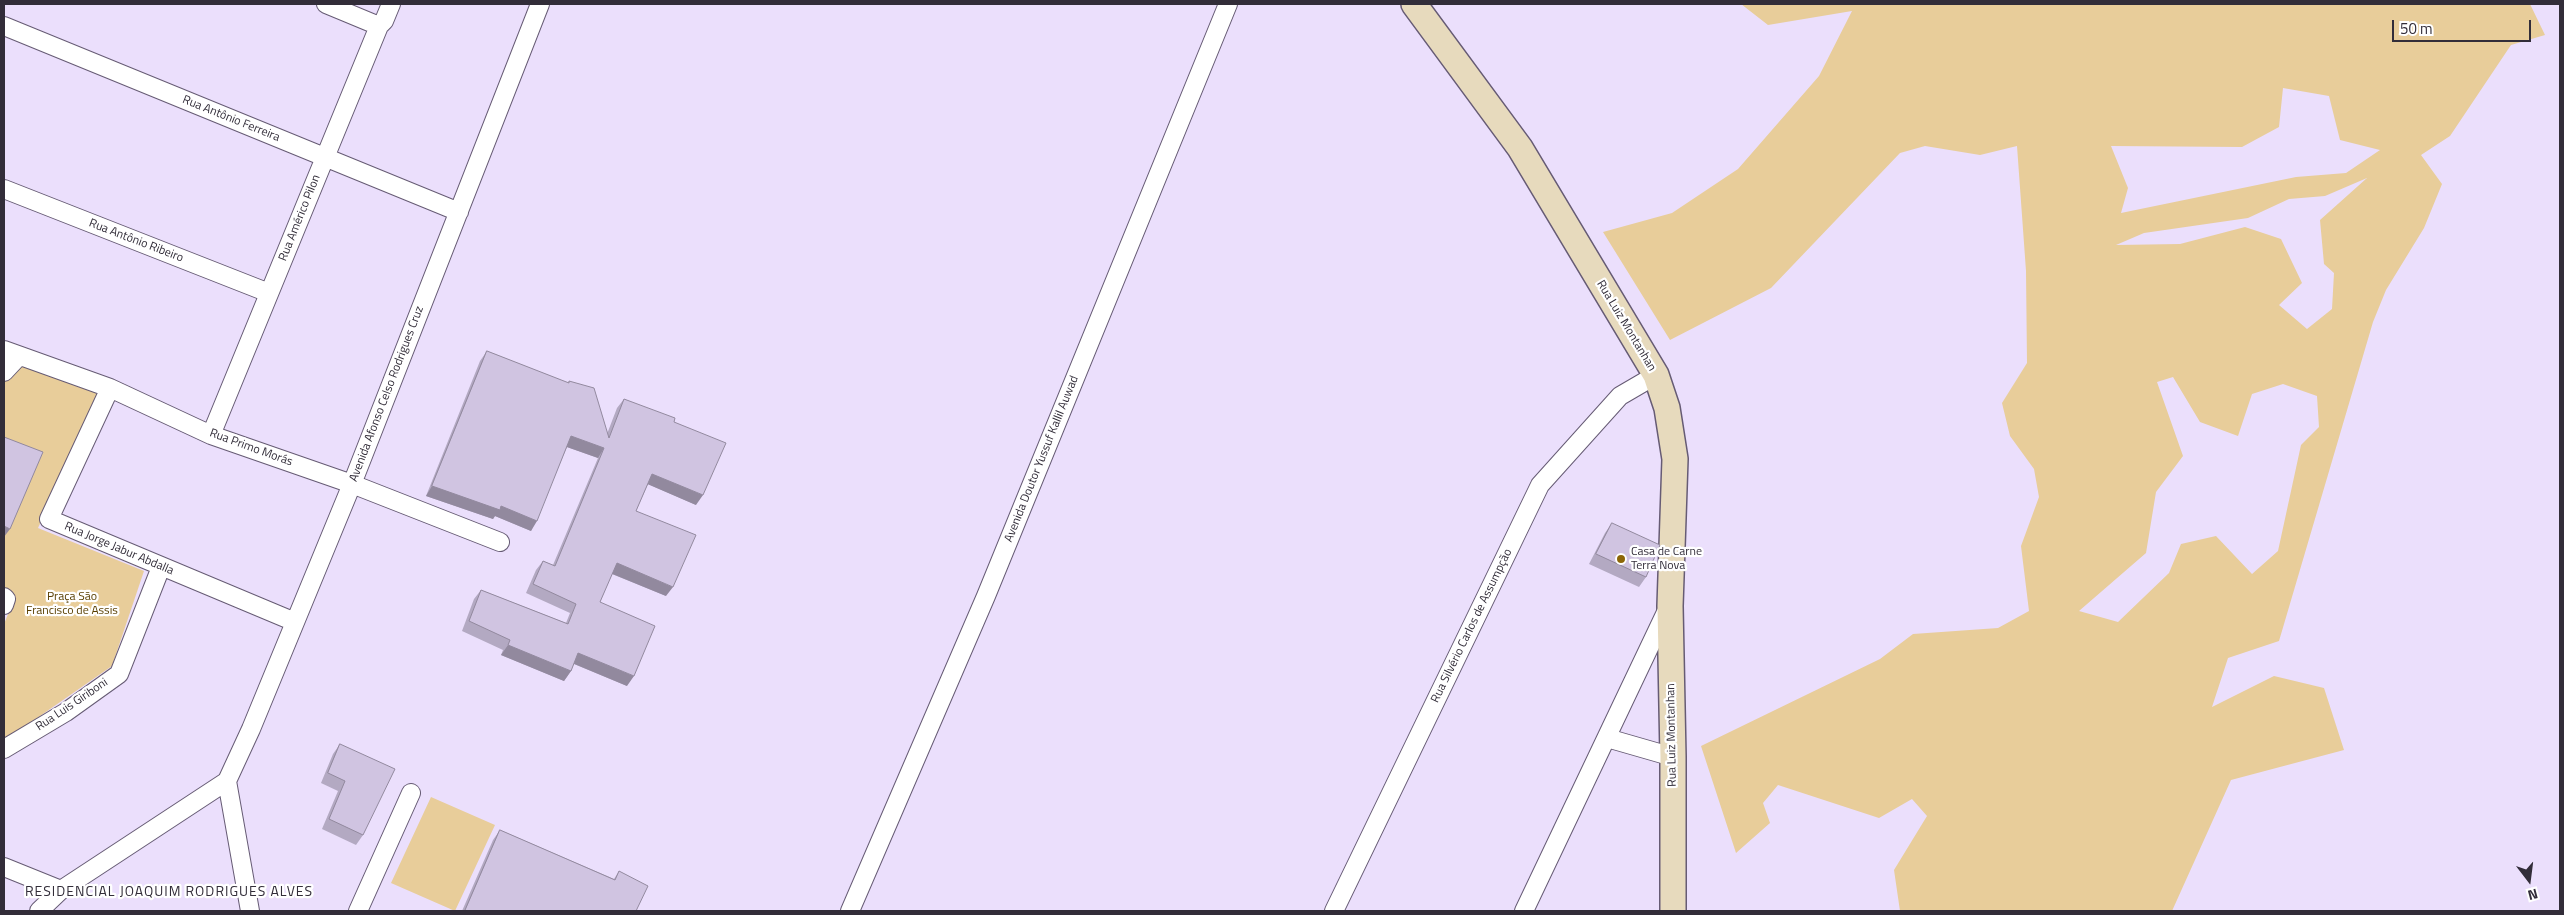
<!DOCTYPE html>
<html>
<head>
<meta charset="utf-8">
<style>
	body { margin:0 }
	#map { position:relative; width:2564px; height:915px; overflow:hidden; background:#ebdffc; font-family:"Titillium Web",sans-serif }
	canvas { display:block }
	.frame { position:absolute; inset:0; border:5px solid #322d39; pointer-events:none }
	.north { position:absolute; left:2504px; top:855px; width:50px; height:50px; -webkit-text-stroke:4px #fff; paint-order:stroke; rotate:165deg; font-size:14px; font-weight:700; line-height:20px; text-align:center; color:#322d39 }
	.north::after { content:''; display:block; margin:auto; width:18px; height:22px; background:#322d39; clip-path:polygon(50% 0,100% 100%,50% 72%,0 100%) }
	.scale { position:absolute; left:2392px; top:20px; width:139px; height:22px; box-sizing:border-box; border:2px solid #322d39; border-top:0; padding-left:6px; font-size:15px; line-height:18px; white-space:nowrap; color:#322d39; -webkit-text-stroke:4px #fff; paint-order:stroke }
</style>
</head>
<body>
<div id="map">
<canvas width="2564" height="915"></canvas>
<div class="frame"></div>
<div class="north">N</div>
<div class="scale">50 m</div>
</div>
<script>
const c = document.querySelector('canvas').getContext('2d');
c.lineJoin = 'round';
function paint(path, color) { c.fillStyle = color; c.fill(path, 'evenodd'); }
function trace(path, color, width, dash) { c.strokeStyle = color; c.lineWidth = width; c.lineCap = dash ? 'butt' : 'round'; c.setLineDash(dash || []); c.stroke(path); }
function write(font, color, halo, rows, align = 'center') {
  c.font = font + ' "Titillium Web",sans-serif'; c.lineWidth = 4.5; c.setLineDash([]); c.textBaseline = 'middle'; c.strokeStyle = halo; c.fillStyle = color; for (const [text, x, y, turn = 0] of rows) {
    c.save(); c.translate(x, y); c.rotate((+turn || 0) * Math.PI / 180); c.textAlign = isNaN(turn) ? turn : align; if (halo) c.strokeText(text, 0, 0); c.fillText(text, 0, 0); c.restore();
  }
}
paint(new Path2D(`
	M1741,4H2530L2545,35L2511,45L2450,136L2421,155L2442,184L2424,228L2386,290L2373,322L2279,641L2228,658L2212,707L2274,676L2324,688L2344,750L2231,780L2172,911H1900L1894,870L1927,816L1912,799L1879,818L1778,785L1763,803L1770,823L1736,853L1701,746L1880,659L1913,634L1998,628L2029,611L2021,546L2039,497L2034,469L2010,436L2002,403L2027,363L2026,271L2017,146L1980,155L1925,146L1900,153L1771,288L1670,340L1603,232L1672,213L1738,169L1819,76L1852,11L1768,25ZM2283,88L2329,96L2340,140L2380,150L2346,173L2296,177L2121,213L2128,188L2111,146L2242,147L2279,127ZM2367,178L2320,220L2324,264L2334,273L2332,309L2307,329L2279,305L2302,283L2281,239L2245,227L2180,244L2116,245L2144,233L2248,218L2289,199L2325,196ZM2173,377L2200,422L2238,436L2252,394L2283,384L2317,396L2319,427L2301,445L2278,551L2252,574L2216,536L2181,544L2169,573L2118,622L2079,611L2146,553L2156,492L2183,456L2157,382Z
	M27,361L103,389L38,528L144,571L112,666L4,741V624L15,597L4,588V374Z
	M431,797L495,825L455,911L391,883Z`), '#e8cd9a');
const street = new Path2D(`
	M326,4L379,26
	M4,26L459,212
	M4,189L269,293
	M4,350L110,388L211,435L352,484L500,542
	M4,372L19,356
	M110,388L49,519L295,622
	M211,435L379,26L384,21L391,4
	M4,597L6,599L4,605
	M1607,738L1673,757
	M4,749L66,712L119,674L161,567
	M227,781L250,911
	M4,867L61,890
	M39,911L61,890L227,781L251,729L352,484L540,4
	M358,911L411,793
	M850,911L986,596L1228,4
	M1334,911L1540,485L1620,396L1656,375
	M1524,911L1668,608`);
const secondary = new Path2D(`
	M1414,4L1520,148L1656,375L1667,408L1675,459L1670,606L1673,757V911`);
trace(street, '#665b74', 20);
trace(secondary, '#665b74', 28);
trace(street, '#fff', 18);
trace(secondary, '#e7dabd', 25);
paint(new Path2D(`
	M487,351L568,383L569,381L607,434L617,408L624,399L674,422L696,505L648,484L636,511L666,596L612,574L600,602L627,686L574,664L571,671L564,681L501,655L503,650L462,631L474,599L481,590L566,623L570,613L526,593L536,570L543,561L553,565L598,458L567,447L531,531L495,516L493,519L426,496L480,361Z
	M1612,523L1646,577L1639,587L1589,564L1605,533Z
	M340,744L363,835L356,845L322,829L338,791L321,783L333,754Z
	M500,830L614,879L619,871L636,911H462L493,840Z`), '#b3a9c2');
paint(new Path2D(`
	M571,436L604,448L598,458L564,446Z
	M652,474L703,495L696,505L645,483Z
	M432,486L501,506L537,521L531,531L495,516L493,519L426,496Z
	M4,526L10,529L4,537Z
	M617,563L673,587L666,596L610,573Z
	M508,645L571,671L564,681L501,655Z
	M578,653L634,676L627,686L572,663Z`), '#92899e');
const building = new Path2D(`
	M487,351L569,383V381L594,388L609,438L624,399L675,418L674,422L726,443L703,495L652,474L636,511L696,535L673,587L617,563L600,602L655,626L634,676L578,653L571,671L508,645L510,640L469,621L481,590L568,624L576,604L533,584L543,561L555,566L604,448L571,436L537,521L501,506L500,510L432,486Z
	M4,437L43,452L10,529L4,526Z
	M1612,523L1660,545L1646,577L1596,554Z
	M340,744L395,769L363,835L329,819L345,781L328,773Z
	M500,830L615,880L619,871L648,886L636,911H465Z`);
paint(building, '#d0c4e1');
trace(building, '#92899e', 1);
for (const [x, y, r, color] of [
	[1621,559,5,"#8c6607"]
]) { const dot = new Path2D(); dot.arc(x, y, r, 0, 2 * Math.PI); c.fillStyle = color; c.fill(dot); trace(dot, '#fff', 2); }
write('12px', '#322d39', '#fff', [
	["Rua Antônio Ferreira",231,119,22],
	["Rua Américo Pilon",300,218,-68],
	["Rua Antônio Ribeiro",136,241,21],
	["Rua Luiz Montanhan",1626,326,59],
	["Avenida Afonso Celso Rodrigues Cruz",387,394,-69],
	["Rua Primo Morás",251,448,20],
	["Avenida Doutor Yussuf Kallil Auwad",1042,459,-68],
	["Rua Jorge Jabur Abdalla",119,549,23],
	["Rua Silvério Carlos de Assumpção",1472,626,-64],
	["Rua Luis Giriboni",72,705,-34],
	["Rua Luiz Montanhan",1672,735,-91]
]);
write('12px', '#322d39', '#fff', [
	["Casa de Carne",1631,552],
	["Terra Nova",1631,566]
], 'left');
write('12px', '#583e00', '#fff', [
	["Praça São",72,597],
	["Francisco de Assis",72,611]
]);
c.letterSpacing = '1px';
write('14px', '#322d39', '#fff', [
	["RESIDENCIAL JOAQUIM RODRIGUES ALVES",169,893]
]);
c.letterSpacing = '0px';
</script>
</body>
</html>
